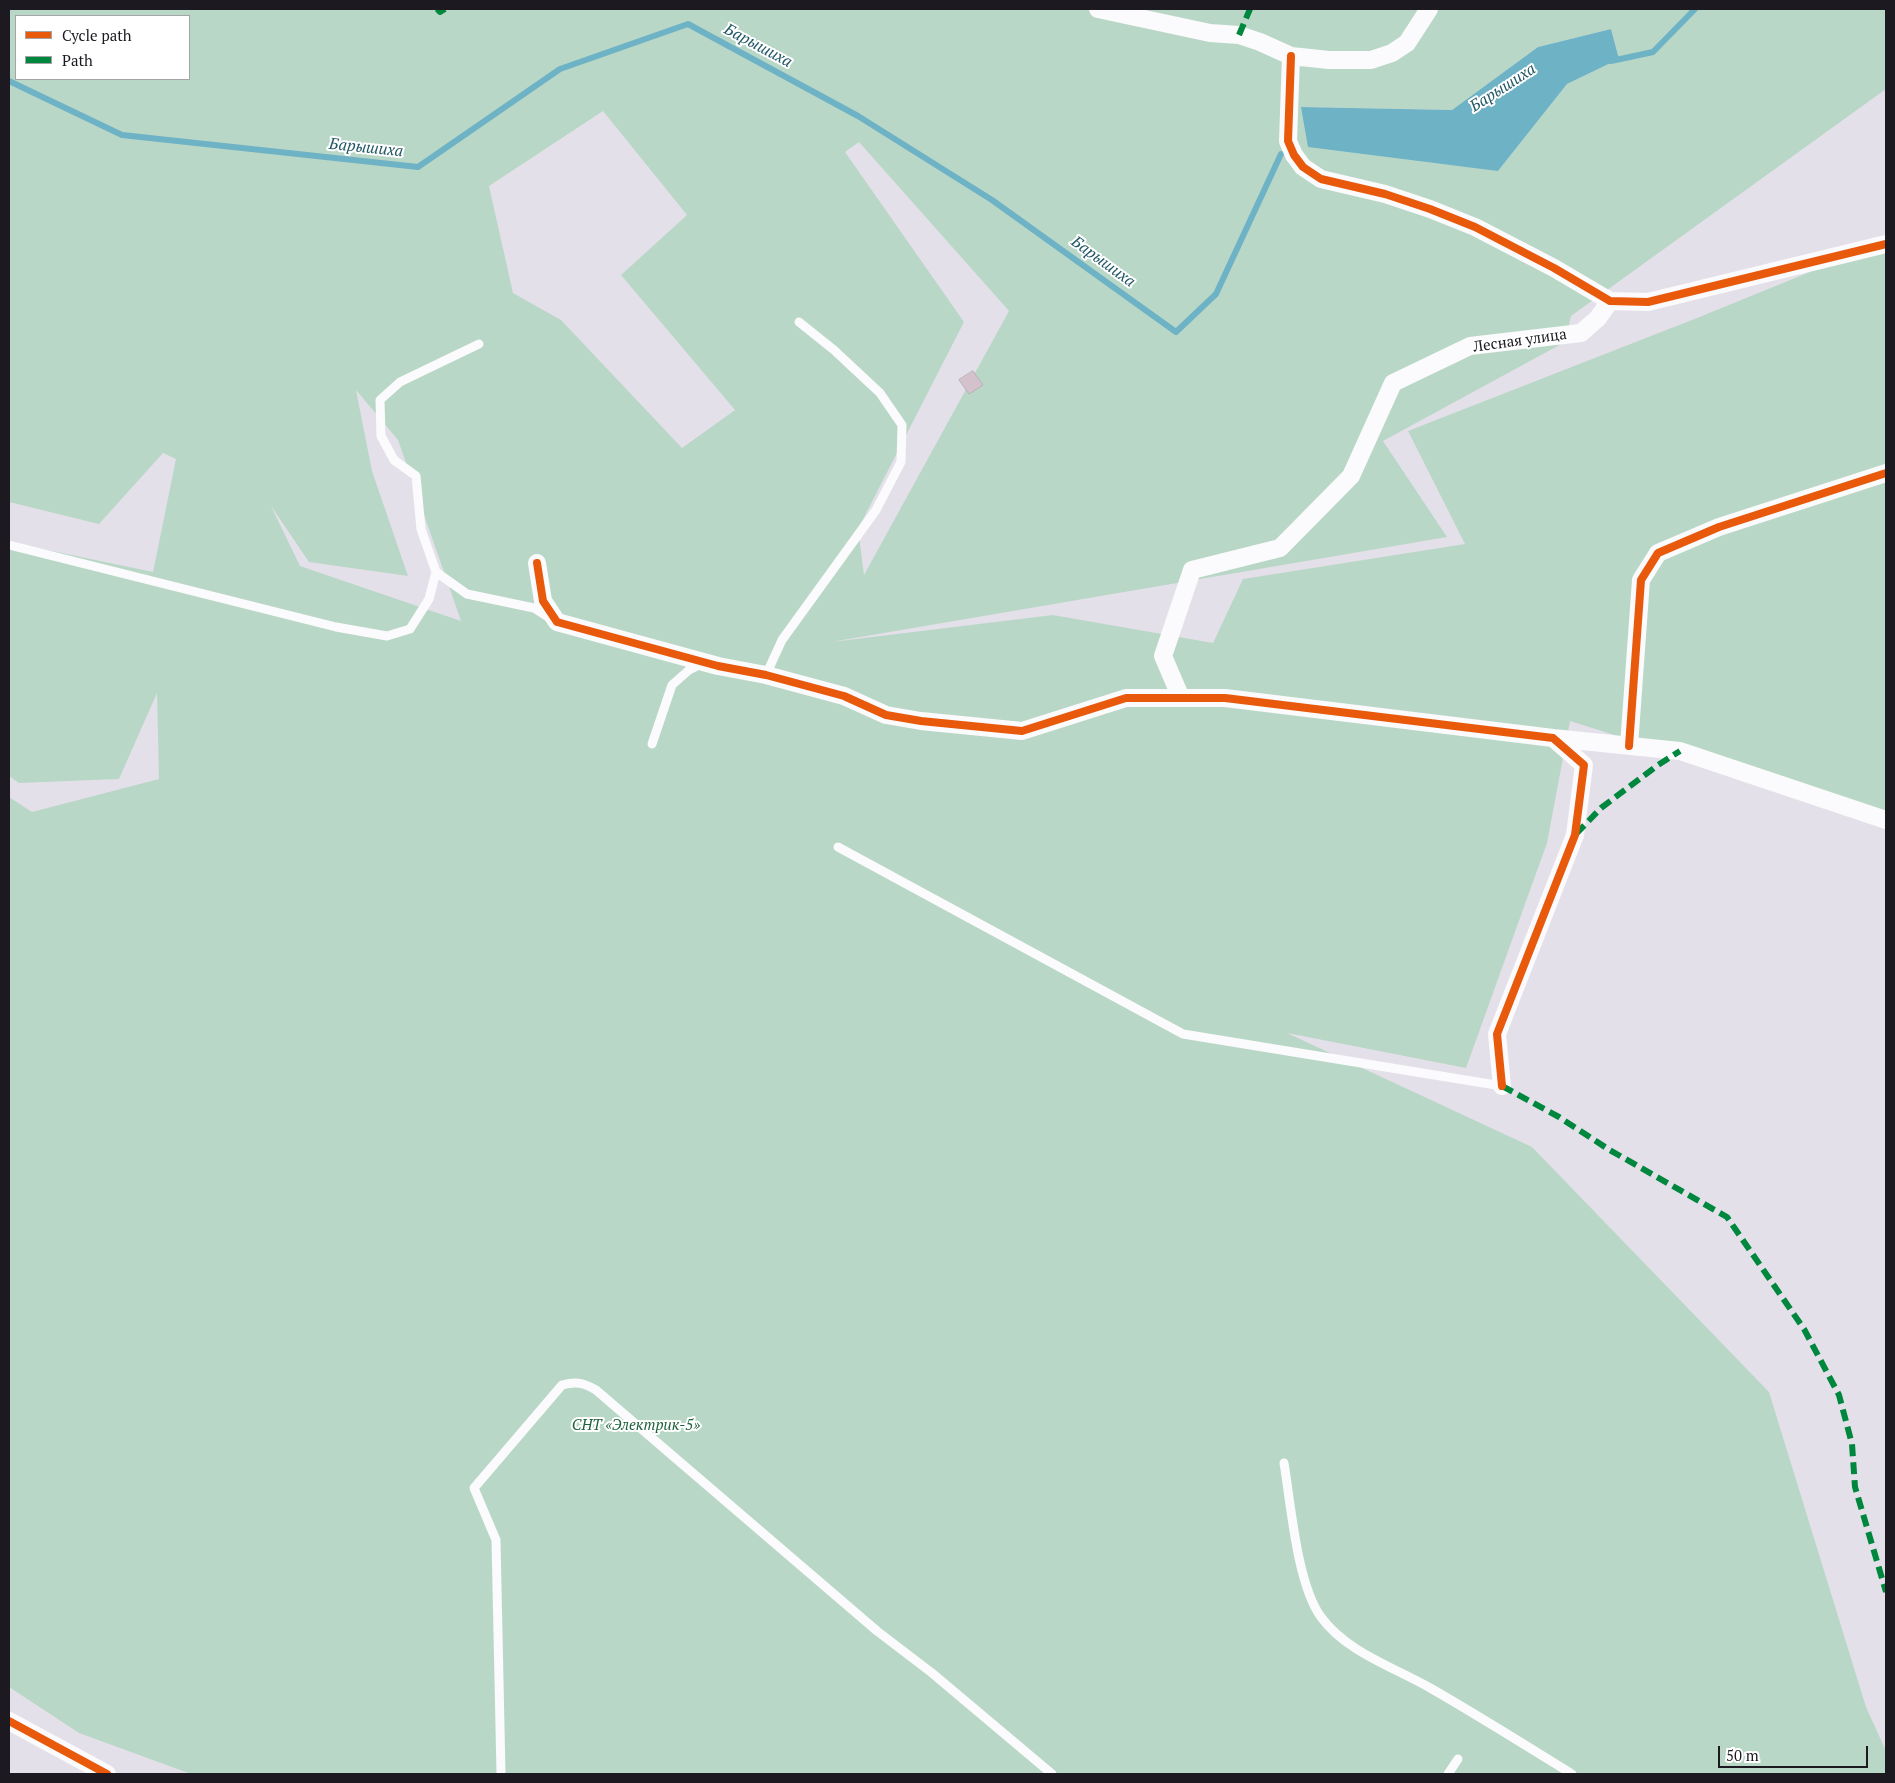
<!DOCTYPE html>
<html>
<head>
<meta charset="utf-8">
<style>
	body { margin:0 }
	#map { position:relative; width:1895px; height:1783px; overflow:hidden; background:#e4e0ea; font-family:"PT Serif",serif }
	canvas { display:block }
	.frame { position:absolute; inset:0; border:10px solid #1c1920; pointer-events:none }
	.legend { position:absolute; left:15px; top:15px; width:175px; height:65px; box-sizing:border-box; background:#fff; border:1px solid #a4a3a6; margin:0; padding:6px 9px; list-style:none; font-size:15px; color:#1c1920 }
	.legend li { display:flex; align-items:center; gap:10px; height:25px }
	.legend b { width:25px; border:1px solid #a4a3a6 }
	.scale { position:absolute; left:1718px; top:1746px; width:150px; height:22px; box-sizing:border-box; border:2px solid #1c1920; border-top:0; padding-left:6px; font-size:15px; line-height:18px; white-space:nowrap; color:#1c1920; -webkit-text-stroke:4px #fff; paint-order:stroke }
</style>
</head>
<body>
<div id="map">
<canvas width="1895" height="1783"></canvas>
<div class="frame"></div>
<ul class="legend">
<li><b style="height:6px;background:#e8590c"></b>Cycle path</li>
<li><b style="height:6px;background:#00873e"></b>Path</li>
</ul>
<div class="scale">50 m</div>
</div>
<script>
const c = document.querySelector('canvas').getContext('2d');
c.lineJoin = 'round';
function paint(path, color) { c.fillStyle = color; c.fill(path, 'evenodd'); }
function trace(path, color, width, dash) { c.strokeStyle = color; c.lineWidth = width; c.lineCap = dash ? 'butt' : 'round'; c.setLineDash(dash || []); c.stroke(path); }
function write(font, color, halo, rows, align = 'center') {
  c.font = font + ' "PT Serif",serif'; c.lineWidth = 4; c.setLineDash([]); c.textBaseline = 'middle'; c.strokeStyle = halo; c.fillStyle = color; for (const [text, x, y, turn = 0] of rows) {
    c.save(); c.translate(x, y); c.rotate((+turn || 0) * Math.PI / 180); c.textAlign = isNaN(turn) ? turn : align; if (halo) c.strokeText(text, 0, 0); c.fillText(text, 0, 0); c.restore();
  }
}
paint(new Path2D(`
	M9,9H1886V89L1571,316L1565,342L1383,441L1447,537L831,642L1053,615L1213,643L1243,579L1465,544L1408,431L1697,318L1886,241V821L1570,721L1547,843L1466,1068L1287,1033L1532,1147L1769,1392L1866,1707L1886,1751V1774H191L79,1733L9,1687V797L32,812L159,779L157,693L119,779L19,783L9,776V542L153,572L176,459L163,453L99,524L9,502ZM16,16H189V79H16ZM1611,29L1619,59L1567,84L1498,171L1301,107L1452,110L1538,47ZM603,111L687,215L621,275L735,410L682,448L561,320L513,293L489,186ZM859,142L1009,311L864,575L858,529L964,322L845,152ZM356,390L398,440L461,621L300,566L271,506L309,562L408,576L372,471Z`), '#b9d7c6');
paint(new Path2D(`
	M1611,29L1619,59L1567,84L1498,171L1308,147L1301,107L1452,110L1538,47Z`), '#6eb2c6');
trace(new Path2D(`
	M1611,61L1653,52L1695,9
	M9,81L122,135L418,167L560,69L688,24L858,116L992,200L1176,332L1216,294L1281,154`), '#6eb2c6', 6);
const building = new Path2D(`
	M973,371L983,385L969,394L959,380Z`);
paint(building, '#d5c1cc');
trace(building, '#b7b1b7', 1);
trace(new Path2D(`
	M479,344L400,382L380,400L381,436L394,460L416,476L421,529L436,572L467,594L534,608L548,617
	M9,545L336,627L387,636L410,629L429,599L436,572
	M766,675L782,640L876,510L901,462L902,425L880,393L834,350L799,322
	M652,744L672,685L689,670L703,663
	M838,847L1183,1034L1502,1086
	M1284,1463C1291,1505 1297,1584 1321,1617C1346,1652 1396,1668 1432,1689C1479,1716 1525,1745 1572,1774
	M501,1774L496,1540L474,1488L562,1385C577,1381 584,1383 596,1390L877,1631L932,1673L1052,1774
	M1448,1774L1458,1759`), '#fbfafc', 9);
trace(new Path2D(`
	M1098,9L1210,33L1239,35L1260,42L1291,56L1329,60H1371L1392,53L1407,43L1429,9
	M1291,56L1288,141L1294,155L1303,167L1321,179L1385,194L1430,209L1475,227L1554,268L1610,301L1648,302L1886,244
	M537,563L543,601L557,622L718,666L766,675L844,696L886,715L921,721L1022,731L1126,698H1225L1553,738L1584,765L1575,835L1497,1034L1502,1086
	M1181,698L1163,656L1192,570L1280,548L1351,476L1393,383L1470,346L1581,333L1598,318L1610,301
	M1553,738L1680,751L1886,820
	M1629,746L1641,580L1658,553L1719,527L1886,473
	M9,1721L107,1774`), '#fbfafc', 18);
trace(new Path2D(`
	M437,9L440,12L445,9
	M1239,35L1250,9
	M1576,834L1601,808L1658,765L1680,751
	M1502,1086L1559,1117L1608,1149L1727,1217L1804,1329L1839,1395L1852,1444L1855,1487L1886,1592`), '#00873e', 6, [12, 6]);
trace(new Path2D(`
	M1291,56L1288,141L1294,155L1303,167L1321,179L1385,194L1430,209L1475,227L1554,268L1610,301L1648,302L1886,244
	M537,563L543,601L557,622L718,666L766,675L844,696L886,715L921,721L1022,731L1126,698H1225L1553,738L1584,765L1575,835L1497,1034L1502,1086
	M1629,746L1641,580L1658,553L1719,527L1886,473
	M9,1721L107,1774`), '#e8590c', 8);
write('15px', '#1c1920', '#fff', [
	["Лесная улица",1520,341,-8]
]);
write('italic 15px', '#1f613c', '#fff', [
	["СНТ «Электрик-5»",636,1426]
]);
write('italic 16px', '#235866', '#fff', [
	["Барышиха",758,46,28],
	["Барышиха",1503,88,-33],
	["Барышиха",366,148,6],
	["Барышиха",1103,262,36]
]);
</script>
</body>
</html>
